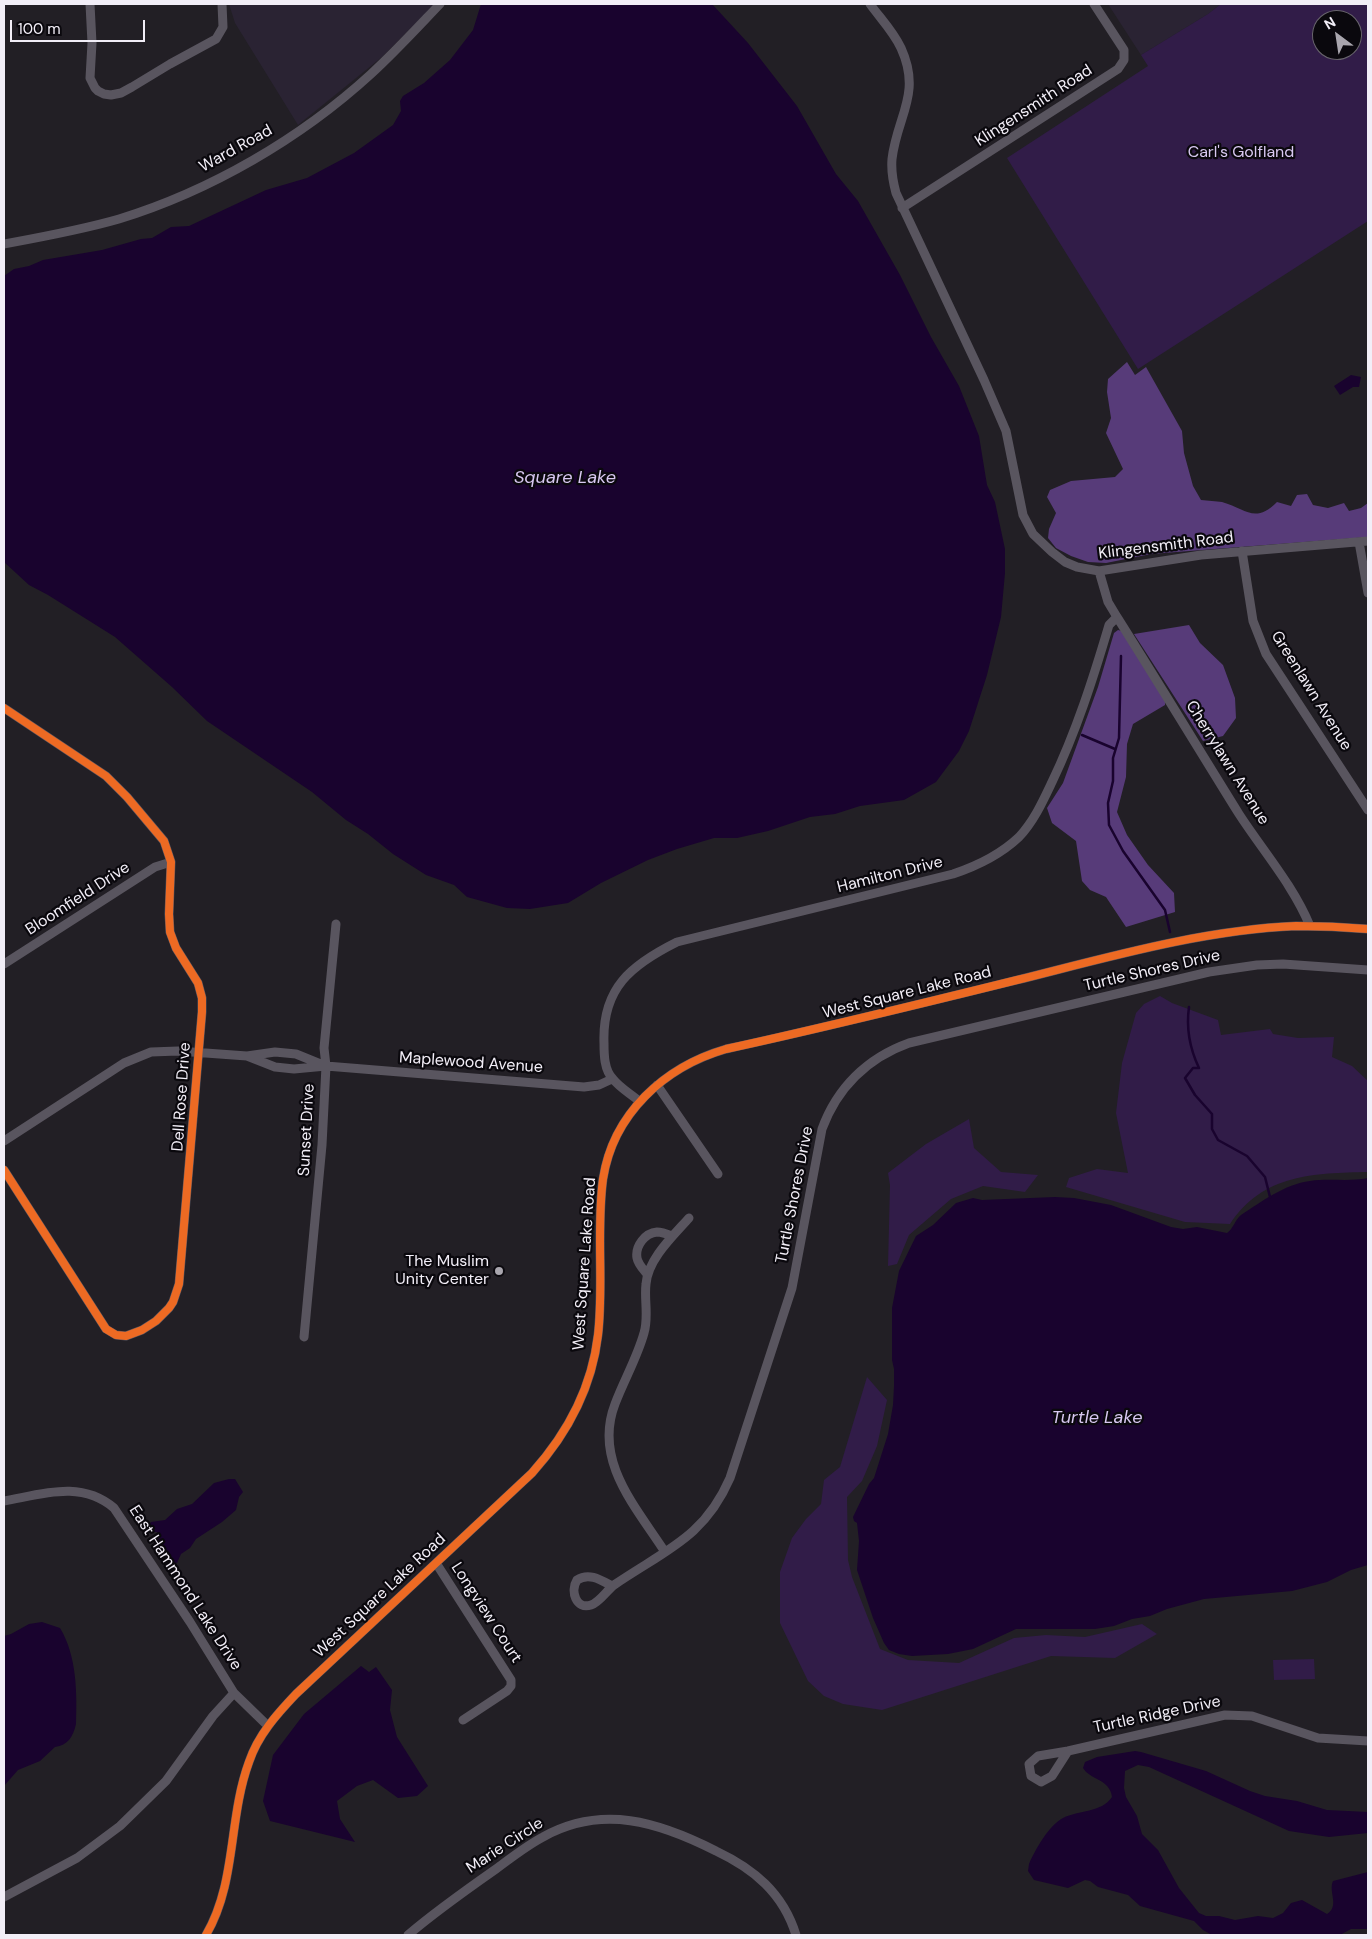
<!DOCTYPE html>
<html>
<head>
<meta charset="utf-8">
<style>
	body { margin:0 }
	#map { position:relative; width:1372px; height:1939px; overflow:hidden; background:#221f25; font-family:"DM Sans",sans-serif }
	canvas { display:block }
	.frame { position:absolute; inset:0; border:5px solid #f2eef7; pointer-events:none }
	.north { position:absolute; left:1312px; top:10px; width:50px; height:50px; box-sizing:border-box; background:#0a080d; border:1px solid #67646b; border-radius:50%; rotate:329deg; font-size:14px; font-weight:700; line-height:20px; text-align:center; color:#f2eef7 }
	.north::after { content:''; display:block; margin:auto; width:18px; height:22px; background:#a9a6ae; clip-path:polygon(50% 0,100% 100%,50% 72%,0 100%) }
	.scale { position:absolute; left:10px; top:20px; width:135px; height:22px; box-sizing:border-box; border:2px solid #f2eef7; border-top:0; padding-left:6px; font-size:15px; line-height:18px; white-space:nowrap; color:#f2eef7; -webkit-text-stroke:4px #0a080d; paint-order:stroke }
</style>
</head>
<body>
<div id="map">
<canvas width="1372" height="1939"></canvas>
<div class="frame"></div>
<div class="north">N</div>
<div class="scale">100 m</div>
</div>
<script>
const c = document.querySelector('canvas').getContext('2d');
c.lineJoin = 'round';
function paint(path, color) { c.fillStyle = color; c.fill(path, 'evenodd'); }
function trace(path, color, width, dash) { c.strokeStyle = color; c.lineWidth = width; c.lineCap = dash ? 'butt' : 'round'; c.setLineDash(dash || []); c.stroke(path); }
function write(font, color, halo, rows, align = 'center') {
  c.font = font + ' "DM Sans",sans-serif'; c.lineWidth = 4.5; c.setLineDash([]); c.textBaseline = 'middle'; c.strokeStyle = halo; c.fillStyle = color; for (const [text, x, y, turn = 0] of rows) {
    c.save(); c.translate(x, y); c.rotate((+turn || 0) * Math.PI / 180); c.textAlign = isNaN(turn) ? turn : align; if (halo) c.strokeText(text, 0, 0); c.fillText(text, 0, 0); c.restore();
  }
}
paint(new Path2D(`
	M229,4H435L382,57L298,125L235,23Z
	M1108,4H1221L1208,14L1141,55Z`), '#2a2333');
paint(new Path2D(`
	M1221,4H1368V221L1138,369L1007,158L1148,66L1141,55L1208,14ZM1322,20H1352V50H1322Z
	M1160,996L1172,1003L1218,1020L1221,1035L1270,1029L1273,1034L1298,1038L1334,1037L1332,1057L1352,1066L1368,1081V1172C1314,1173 1263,1174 1230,1224L1185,1222L1066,1187L1069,1178L1097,1169L1128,1173L1116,1113L1122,1063L1136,1013L1144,1004Z
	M969,1119L974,1148L1001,1172L1038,1175L1025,1192L983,1186L951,1199L909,1235L897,1264L888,1266L890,1185L888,1173L926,1144Z
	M867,1377L887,1400L877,1446L862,1481L847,1497L848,1560L852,1577L880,1649L908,1660L959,1663L1014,1638L1046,1635L1085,1637L1142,1624L1157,1634L1115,1658L1051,1656L882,1710L843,1704L824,1696L808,1681L780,1623V1572L792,1538L806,1519L821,1504L824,1480L840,1467Z
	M1314,1659L1315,1679L1274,1680L1273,1660Z`), '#311c48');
paint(new Path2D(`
	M1127,362L1135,375L1146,367L1182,431L1184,453L1193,486L1201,500C1208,501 1216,501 1222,502C1246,509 1255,524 1277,502L1291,506L1297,495L1307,494L1313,505L1328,508L1344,503L1349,511L1361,508L1368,503V537L1151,554L1106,563L1088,562L1071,556L1056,548L1048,538L1049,529L1056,513L1047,497L1050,490L1071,481L1115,477L1123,469L1106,433L1111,418L1107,392L1108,379Z
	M1189,625L1200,643L1223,665L1235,698L1236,718L1223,736L1203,741L1134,634Z
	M1118,630L1122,631L1165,698V705L1133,724L1127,744L1126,777L1117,812L1127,835L1148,865L1174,893L1175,912L1126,927L1106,897L1090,890L1082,881L1076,841L1052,823L1047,808L1063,783L1098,687L1114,633Z`), '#573b79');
paint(new Path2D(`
	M481,4H712L748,43L797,106L836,174L858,201L900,275L931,337L959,386L979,436L987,485L995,502L1005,549V573L1001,617L987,675L969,731L959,751L936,782L904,800L860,806L835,814L810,817L768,831L737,838H714L677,849L648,860L601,883L568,903L530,909L507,908L467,897L454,885L426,875L393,854L368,834L346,820L312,792L207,721L172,687L115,637L48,595L29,585L4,562V276L14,269L29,266L43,260L102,250L141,239L152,238L171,227L189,226L266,190L307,178L354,153L393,125L401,111L400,101L403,96L424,83L450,60L473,30Z
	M1351,375L1361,377L1359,387H1353L1340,395L1334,386Z
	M1368,1178V1565L1351,1570L1327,1582L1292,1591L1204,1599L1167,1609L1150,1616L1132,1619L1114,1626L1095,1629H1016L973,1649L948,1654L912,1656L899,1654L889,1650L884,1643L873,1618L857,1570L859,1541L857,1523L854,1521L853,1517L869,1484L874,1478L888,1434L893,1405L894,1386V1369L892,1360V1308L899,1271L916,1236L933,1225L956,1203L973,1198L982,1200L1055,1197L1074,1198L1111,1205L1171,1227L1183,1229L1197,1227L1227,1233C1233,1229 1235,1220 1241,1215C1261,1202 1285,1184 1310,1181C1329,1178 1349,1182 1368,1178Z
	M229,1479H235L243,1492L239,1497L236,1510L222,1522L196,1539L190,1548L181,1554L177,1563L172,1562C167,1553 155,1544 157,1532H151L147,1527L151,1522L165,1520L177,1509L192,1504L214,1483Z
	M42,1622L60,1628C77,1656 77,1693 76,1724C73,1737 68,1745 55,1747L40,1761L18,1770L4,1786V1636L11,1634L29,1624Z
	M361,1666L369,1672L376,1667L392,1690L390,1710L397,1737L428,1786L417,1796L398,1798L373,1780L357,1786L337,1801L340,1819L355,1842L270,1821L263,1801L273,1755L304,1714Z
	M1135,1751L1141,1752L1206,1771L1250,1791L1265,1796L1297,1801L1327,1810L1368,1812V1833L1329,1837L1289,1831L1149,1767L1138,1765L1125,1771L1124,1788L1126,1797L1137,1816L1142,1834L1158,1850L1179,1888L1199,1913L1206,1916H1219L1235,1920L1258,1916L1273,1918L1283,1913L1291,1903L1302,1900L1327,1914C1340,1906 1328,1892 1333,1881L1368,1872V1929H1351L1340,1935H1212L1203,1930L1194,1921L1140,1906L1128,1895L1098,1887L1090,1881L1085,1880L1068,1888L1034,1880L1028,1871L1029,1864C1035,1850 1049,1825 1063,1818C1079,1810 1101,1813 1112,1797C1110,1779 1090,1780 1083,1768L1085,1762L1097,1757Z`), '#19032e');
trace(new Path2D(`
	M1121,656L1119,738L1113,758V781L1108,803L1109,825L1123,851L1165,910L1170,932
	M1082,735L1115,749
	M1189,1007C1186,1028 1190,1049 1199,1068H1193L1185,1078L1195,1095L1212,1114V1129L1218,1140L1247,1156L1265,1177L1270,1197`), '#19032e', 2.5);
trace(new Path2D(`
	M90,4L92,43L90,78L95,88L98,91L104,94L111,95L121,93L132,87L170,64L216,39L223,27L222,4
	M870,4C880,18 893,31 901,48C922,94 897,116 892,159C891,171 893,182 896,193L984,380L1006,431L1023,515L1033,534L1052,552L1065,562L1077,567L1099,571L1201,555L1368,541
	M902,208L1118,69L1124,60V50L1094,4
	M4,244C42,237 81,230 119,219C210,191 300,139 371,74C395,52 417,28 440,4
	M1359,542L1368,593
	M1242,551L1253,621L1266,654L1368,810
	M1099,571L1108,602L1117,617C1158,682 1198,748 1239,814C1263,851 1293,885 1310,926
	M4,708L106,776L127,797L164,841L171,862L169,914L170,932L176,948L198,983L202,998V1012L179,1284L173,1302L169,1308L156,1321L142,1330L126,1336L116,1335L106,1329L4,1170
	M4,964L155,867L171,862
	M247,1056L275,1067L294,1069L326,1066L584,1087L599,1085L612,1079
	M657,1085L718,1174
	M639,1101C631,1094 620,1088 613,1079C604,1070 604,1054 604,1043C602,988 631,965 677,942L953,874C977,866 1000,855 1019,837C1034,821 1043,801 1052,782C1076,732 1093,679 1109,625L1117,617
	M4,1141L124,1063L151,1052L178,1051L247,1056L275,1052L296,1054L323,1065
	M647,1274C643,1269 638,1264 637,1258C635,1246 645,1233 657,1232C662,1232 667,1234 672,1236
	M304,1337L322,1145L326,1066L324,1048L336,924
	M4,1501C43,1494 81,1480 114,1508L190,1622L234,1693L268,1726
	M665,1552C636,1507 593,1461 615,1404C624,1380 637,1358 644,1333C649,1317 644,1300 646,1284C648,1259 673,1236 689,1218
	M436,1563L511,1680V1686L507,1691L463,1720
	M612,1586C601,1580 589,1572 577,1580C570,1591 576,1610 591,1605C600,1602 607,1590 614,1585C665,1550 704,1538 730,1478L792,1288L822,1129C837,1088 867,1058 909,1043L1209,972L1257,965L1283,964L1368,970
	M1068,1751L1052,1776L1041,1782L1031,1776L1029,1764L1038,1756L1068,1751L1225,1715L1252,1716L1318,1738L1368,1741
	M4,1897L77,1858L120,1826L166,1781L213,1716L234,1693
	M206,1935C237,1882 228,1819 249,1762C258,1735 277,1714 296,1694L532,1473C567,1434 592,1387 598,1335C604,1283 596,1231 603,1179C613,1114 664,1067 726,1049C823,1028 920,1004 1017,980C1109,957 1202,930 1296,926C1320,926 1344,927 1368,929
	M408,1935C436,1911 466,1890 496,1869C511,1858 526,1846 543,1837C602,1804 659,1822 716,1851C754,1869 783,1893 796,1935`), '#59555f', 9);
trace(new Path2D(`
	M4,708L106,776L127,797L164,841L171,862L169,914L170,932L176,948L198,983L202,998V1012L179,1284L173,1302L169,1308L156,1321L142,1330L126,1336L116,1335L106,1329L4,1170
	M206,1935C237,1882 228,1819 249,1762C258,1735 277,1714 296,1694L532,1473C567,1434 592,1387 598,1335C604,1283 596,1231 603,1179C613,1114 664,1067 726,1049C823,1028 920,1004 1017,980C1109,957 1202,930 1296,926C1320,926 1344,927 1368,929`), '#ed6a23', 8);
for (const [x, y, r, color] of [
	[499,1271,5,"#a9a6ae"]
]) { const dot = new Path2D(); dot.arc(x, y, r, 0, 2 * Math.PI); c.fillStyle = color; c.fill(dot); trace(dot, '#0a080d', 2); }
write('16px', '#f2eef7', '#0a080d', [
	["Klingensmith Road",1034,106,-33],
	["Ward Road",236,149,-29],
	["Klingensmith Road",1166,546,-7],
	["Greenlawn Avenue",1311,691,58],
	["Cherrylawn Avenue",1227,763,58],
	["Hamilton Drive",890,875,-14],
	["Bloomfield Drive",78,899,-33],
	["Turtle Shores Drive",1152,971,-13],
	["West Square Lake Road",907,993,-14],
	["Maplewood Avenue",471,1063,4],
	["Dell Rose Drive",182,1097,-86],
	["Sunset Drive",307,1130,-87],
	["Turtle Shores Drive",795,1195,-79],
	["West Square Lake Road",585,1264,-86],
	["East Hammond Lake Drive",185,1588,57],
	["West Square Lake Road",380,1596,-43],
	["Longview Court",486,1613,57],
	["Turtle Ridge Drive",1157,1715,-12],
	["Marie Circle",505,1846,-33]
]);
write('16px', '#d9c9f2', '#0a080d', [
	["Carl's Golfland",1241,153]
]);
write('16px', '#f2eef7', '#0a080d', [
	["The Muslim",489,1262],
	["Unity Center",489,1280]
], 'right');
write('italic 18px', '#d8c8f1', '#0a080d', [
	["Square Lake",565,478],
	["Turtle Lake",1097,1418]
]);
</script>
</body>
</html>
